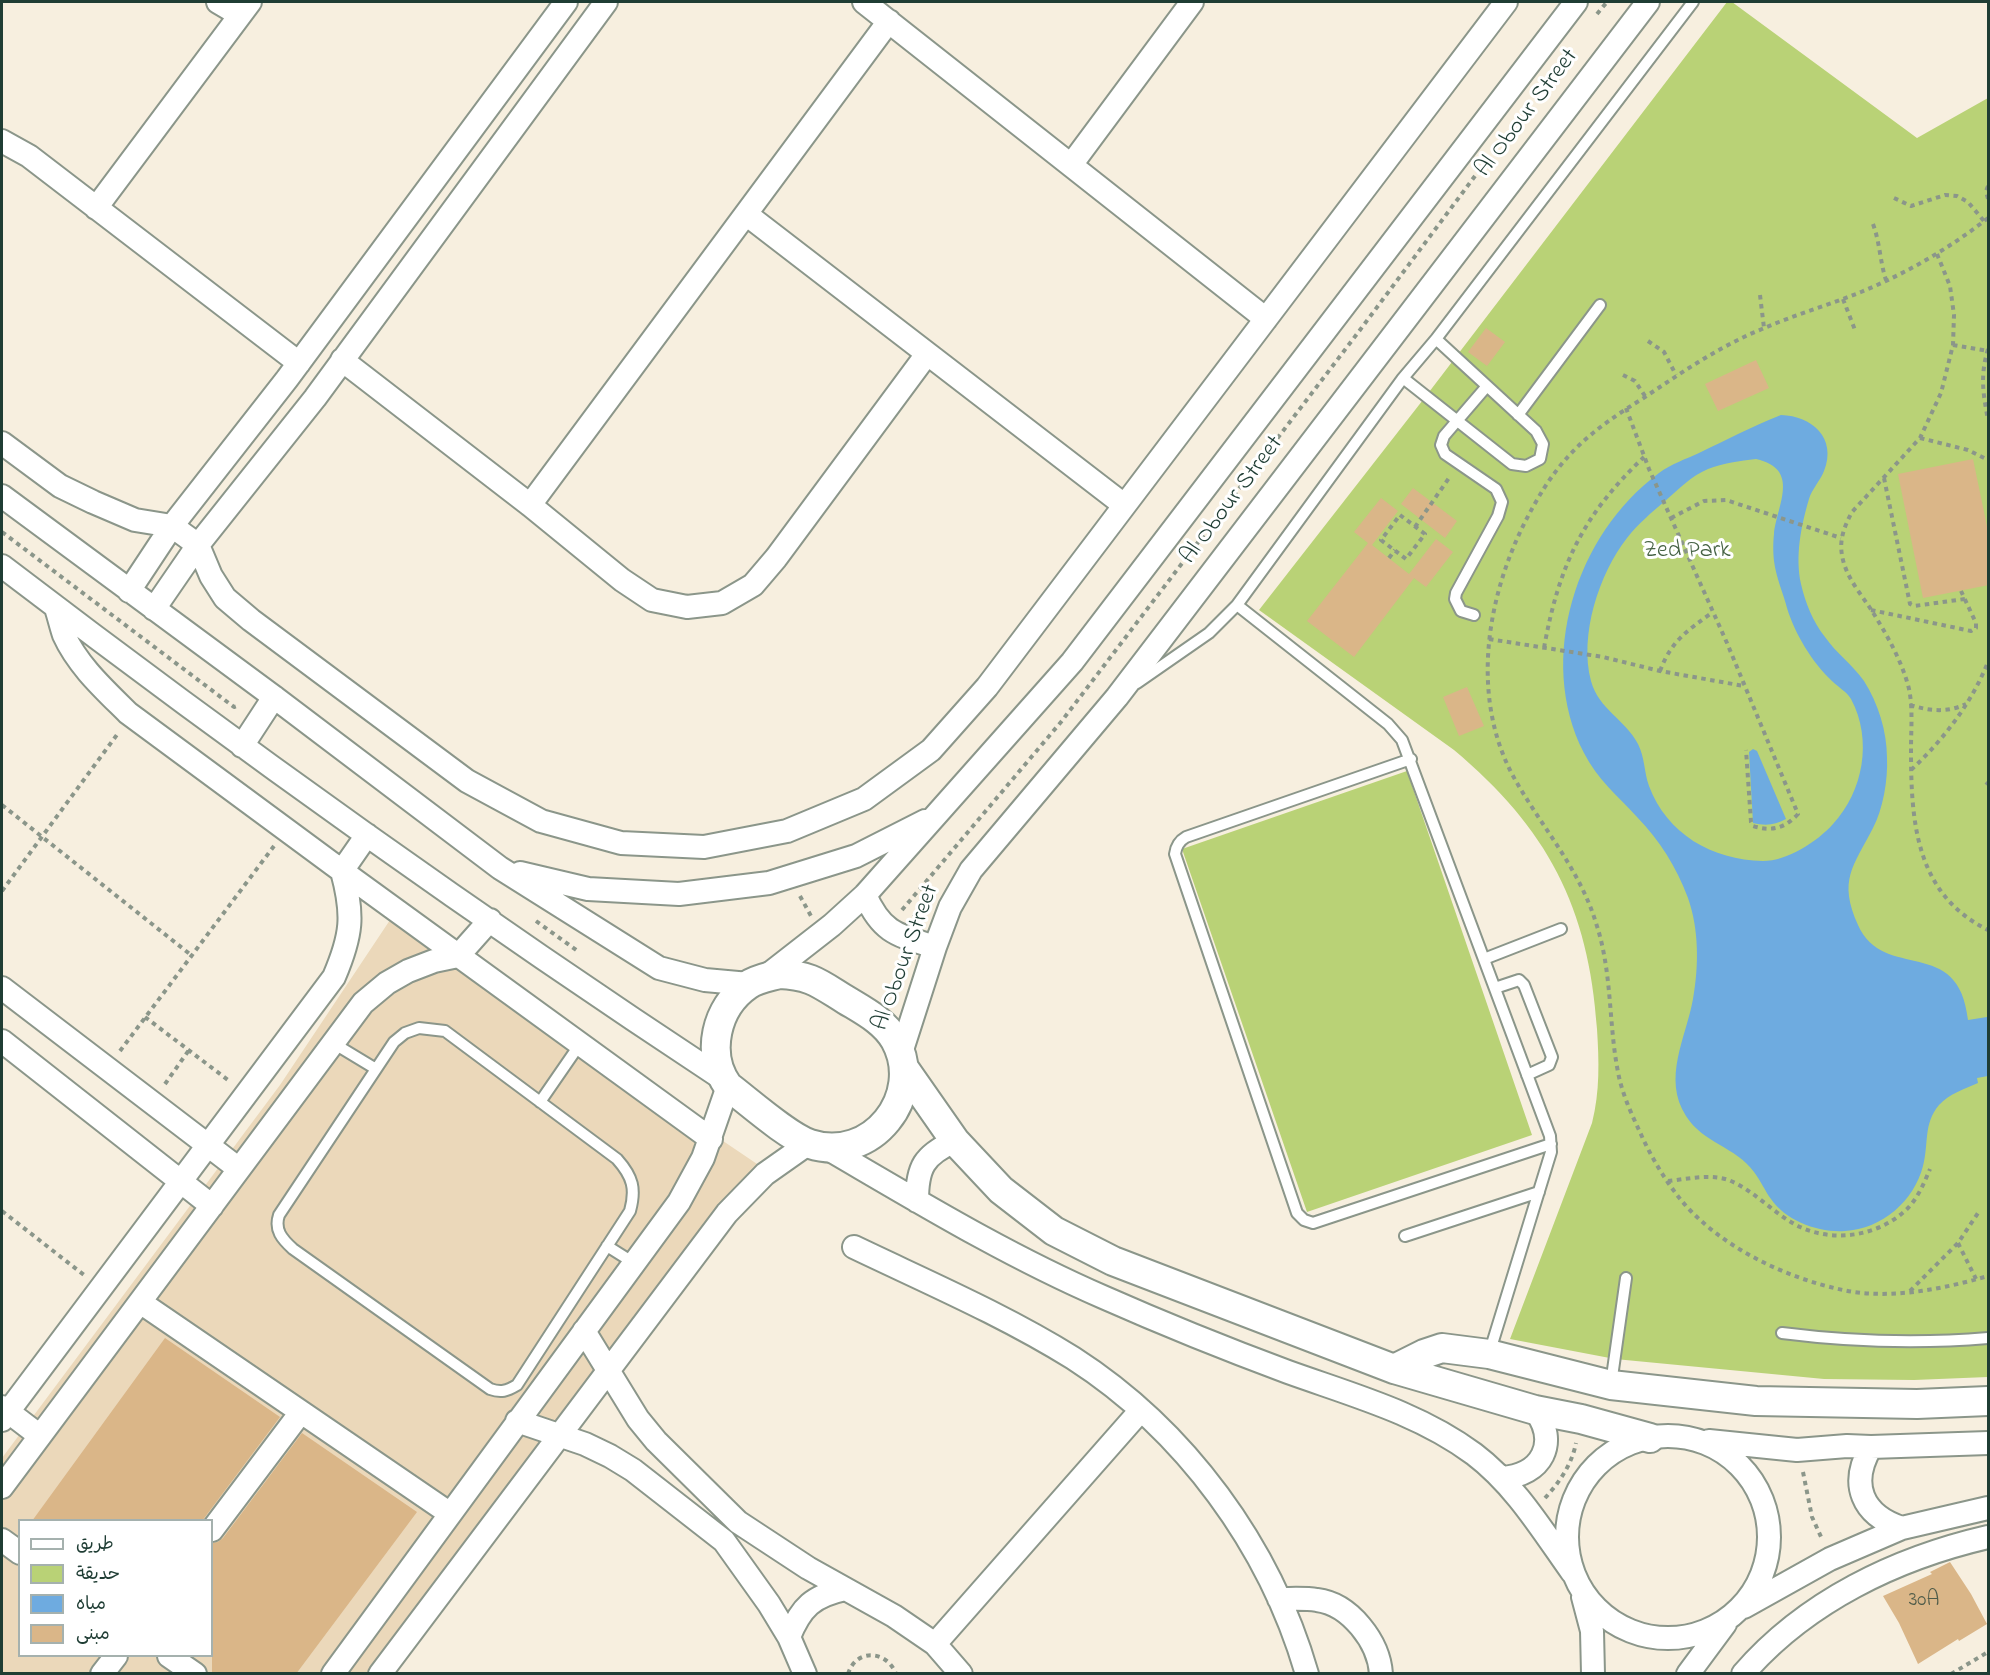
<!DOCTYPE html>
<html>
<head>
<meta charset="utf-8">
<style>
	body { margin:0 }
	#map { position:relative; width:1990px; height:1675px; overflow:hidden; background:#f7efdf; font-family:"Indie Flower","Playpen Sans Arabic",sans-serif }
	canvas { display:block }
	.frame { position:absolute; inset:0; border:3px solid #1f3d34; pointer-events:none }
	.legend { position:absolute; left:18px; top:1519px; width:195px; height:138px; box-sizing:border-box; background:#fff; border:2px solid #a5b1ae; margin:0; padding:8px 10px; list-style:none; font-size:18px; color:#1f3d34 }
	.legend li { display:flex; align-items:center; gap:12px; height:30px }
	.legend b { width:30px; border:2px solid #a5b1ae }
</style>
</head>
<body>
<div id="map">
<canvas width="1990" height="1675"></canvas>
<div class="frame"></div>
<ul class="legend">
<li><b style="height:8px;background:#fff"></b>طريق</li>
<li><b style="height:16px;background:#b9d276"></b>حديقة</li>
<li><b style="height:16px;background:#6eabe0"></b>مياه</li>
<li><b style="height:16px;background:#dab688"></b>مبنى</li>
</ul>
</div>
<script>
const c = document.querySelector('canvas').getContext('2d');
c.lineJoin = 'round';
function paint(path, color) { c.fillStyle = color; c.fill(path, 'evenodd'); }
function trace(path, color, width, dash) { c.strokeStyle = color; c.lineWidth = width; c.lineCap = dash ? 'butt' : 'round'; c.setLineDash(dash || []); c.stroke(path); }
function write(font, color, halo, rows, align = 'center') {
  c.font = font + ' "Indie Flower",sans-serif'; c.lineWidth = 6; c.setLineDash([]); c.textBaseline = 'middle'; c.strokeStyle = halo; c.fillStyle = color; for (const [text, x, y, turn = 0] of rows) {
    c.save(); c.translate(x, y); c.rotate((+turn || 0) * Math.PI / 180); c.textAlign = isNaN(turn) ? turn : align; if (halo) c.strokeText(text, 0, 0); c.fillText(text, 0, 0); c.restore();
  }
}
paint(new Path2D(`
	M392,917L763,1168L725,1197L370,1673H2V1458L280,1085ZM20,1520H212V1656H20Z`), '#ebd8ba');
paint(new Path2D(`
	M1727,2H1732L1917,138L1988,98V1377L1914,1380L1824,1379L1615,1359L1510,1339L1592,1123C1600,1091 1599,1061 1597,1029C1589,907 1547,828 1454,750L1259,610L1426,396Z
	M1407,771L1532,1135L1307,1212L1182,849Z`), '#b9d276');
paint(new Path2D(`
	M1781,415C1812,416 1837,438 1824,471C1820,481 1812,489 1809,499C1801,526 1795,556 1801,584C1805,602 1813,622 1825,637C1836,653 1853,665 1864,681C1878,703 1887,731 1887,758C1888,780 1883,809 1873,828C1853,867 1838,880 1858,925C1884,983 1959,934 1968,1020L1987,1017L1988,1025V1076L1977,1078L1978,1083C1964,1089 1949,1094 1939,1105C1923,1124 1929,1144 1923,1166C1914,1201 1882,1229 1845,1231C1819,1233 1786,1221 1771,1199C1765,1191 1761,1181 1754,1172C1736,1147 1703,1143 1686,1116C1662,1078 1686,1038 1693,999C1699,966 1699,929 1688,898C1676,866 1660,841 1637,817C1618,796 1597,779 1584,753C1536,659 1576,534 1659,473C1671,464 1686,459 1699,453C1726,440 1753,426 1781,415ZM1756,459C1801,469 1777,505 1774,534C1773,542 1773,553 1774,561C1776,577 1783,593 1787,608C1795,634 1812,662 1832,681C1838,687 1847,692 1851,699C1873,740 1863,792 1833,824C1817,842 1787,861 1763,861C1712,860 1667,834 1649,786C1644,772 1645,758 1638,744C1625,719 1599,710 1591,681C1579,635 1599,574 1627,538C1638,524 1652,512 1665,501C1679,489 1691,476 1708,469C1723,463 1740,461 1756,459Z
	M1753,749L1757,751L1786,819C1775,825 1766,826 1753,823L1749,752Z`), '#6eabe0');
paint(new Path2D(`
	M1486,328L1505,342L1487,366L1468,352Z
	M1756,360L1769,388L1718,411L1705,384Z
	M1973,459L1989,536V585L1923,598L1898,474Z
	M1413,488L1457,521L1445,538L1401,504Z
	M1381,498L1398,511L1372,545L1409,574L1436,539L1453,552L1426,587L1414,578L1354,657L1307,621L1368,543L1354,532Z
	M1467,687L1484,726L1459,736L1443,697Z
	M165,1338L280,1417L202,1521H32Z
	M302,1433L417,1512L296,1674H212V1543L218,1542L223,1538Z
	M1950,1562L1971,1594L1987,1624L1959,1641L1958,1639L1918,1664L1899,1623L1883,1596L1932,1574L1930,1572Z`), '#dab688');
const service = new Path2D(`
	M1403,378L1512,464L1526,466L1540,459L1543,444L1536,431L1436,339
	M1518,415L1600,305
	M1237,605L1388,724L1402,740L1550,1136L1551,1152L1489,1354
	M1474,615L1461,611L1455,599L1456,593L1498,516L1502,502L1496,489L1445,454L1441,445L1444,436L1487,386
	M1137,683L1209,633L1237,605L1403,378L1436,339L1693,2
	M1411,759L1186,837C1179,841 1176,846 1175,854L1297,1213L1304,1220L1313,1223L1551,1144
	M1484,959L1561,929
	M1495,988L1519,980L1524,985L1552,1057L1549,1065L1527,1075
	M419,1028L445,1031L617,1159C633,1177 636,1189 630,1211L517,1385C507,1391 501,1393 490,1389L293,1249C282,1239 274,1230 279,1215L394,1042L405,1033Z
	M333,1043L376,1069
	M540,1102L580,1044
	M1405,1236L1539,1192
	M607,1246L634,1263
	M1782,1333C1853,1342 1918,1344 1988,1338
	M1611,1384L1626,1278`);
const minor = new Path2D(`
	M218,2L240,15
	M864,2L1266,319
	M2,141L29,156L299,363
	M1071,165L1192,2
	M96,208L250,2
	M746,214L1124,505
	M342,360L530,505L622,580L652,600L687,607L722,603L753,585L776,558L927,354
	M2,443L60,486L93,502L135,520L172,526L198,545L211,576L225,598L251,620L467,781L541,821L621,843L704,847L787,831L864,799L931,750L987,687L1506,2
	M2,496L274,697L500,868L659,968L705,980L749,984
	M530,505L889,21
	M2,566C236,745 477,917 723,1079
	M129,591L172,526L287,379L566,2
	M56,608C59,617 61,626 64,635C78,666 105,690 128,713L342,871L711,1139
	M154,609L198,545L315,398L606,2
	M242,746L274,697
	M520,873L588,889L679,894L769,883L856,856L925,821
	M865,895C882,933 897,935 935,947
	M764,978L832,925L865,895L1072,662L1576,2
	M2,988L239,1169
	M2,1041L212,1206
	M901,1053L935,947L950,907L971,870L1117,697L1648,2
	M825,1147C916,1200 1006,1255 1103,1297C1164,1324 1226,1349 1288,1372C1352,1395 1419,1413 1474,1454C1515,1485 1542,1530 1572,1572
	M917,1201C917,1167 924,1155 955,1141
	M854,1247C927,1282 1004,1315 1073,1358C1185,1430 1270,1546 1307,1674
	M140,1302L449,1513
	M584,1331L638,1419L656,1441L738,1522L808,1568L894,1616L935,1644L961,1674
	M2,1407L40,1436
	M2,1420L334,977C352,935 354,915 342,871L367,835
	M517,1421L585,1444L610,1456L633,1470L724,1541L769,1604L789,1637L805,1674
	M1567 1537a101 101 0 1 1 202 0a101 101 0 1 1-202 0Z
	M1709,1441L1797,1450L1847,1446L1871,1447L1988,1443
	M1871,1447C1849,1484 1862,1515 1902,1528
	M1502,1478C1542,1475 1559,1443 1535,1410
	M2,1487L363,1003L387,983L408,971L434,961L458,956L490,920
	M212,1530L301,1412
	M2,1540L20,1553
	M1583,1597L1592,1631L1593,1674
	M1279,1599C1292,1599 1305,1598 1317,1600C1350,1604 1379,1642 1381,1674
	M1744,1607L1830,1559L1902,1528L1988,1508
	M789,1637C801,1607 813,1596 845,1589
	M935,1644L1141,1410
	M169,1656L195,1674
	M102,1674L116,1656
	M333,1674L679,1202L703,1158L728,1086
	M380,1674L727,1213L765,1174L809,1143
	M1688,1674L1725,1624
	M1743,1674C1806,1601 1897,1558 1988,1537`);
const tertiary = new Path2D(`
	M779,974C811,975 820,984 846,1000C864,1011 884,1021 895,1040C926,1096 871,1164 810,1144C787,1136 748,1101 728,1086C705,1054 716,1007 748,985C757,979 769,977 779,974Z
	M904,1068L955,1141L1001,1190L1054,1231L1113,1261L1394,1369L1535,1410L1581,1419L1650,1438
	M1394,1369L1424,1354L1442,1348L1489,1354L1611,1385L1756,1401L1917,1404L1988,1401`);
trace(service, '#8b968a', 14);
trace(minor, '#8b968a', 26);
trace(tertiary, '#8b968a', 32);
trace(new Path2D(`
	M1597,14L1607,2
	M1557,79L1574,57
	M1988,186L1986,191L1988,199
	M1894,198L1911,206L1945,195L1957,196L1968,202L1984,221
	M1988,218C1950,248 1907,273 1861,292C1829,305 1794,315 1762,329C1718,347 1681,373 1642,399C1592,430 1562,454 1533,507C1489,585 1468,690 1512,774C1539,824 1579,867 1596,923C1613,974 1608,1026 1619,1077C1623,1095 1631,1113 1639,1130C1650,1155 1664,1179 1681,1200C1719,1246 1785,1278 1843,1290C1890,1300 1943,1289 1988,1276
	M1873,224C1880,243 1880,262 1886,280
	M1937,254L1950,286L1954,315L1953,345L1941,393L1920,438L1852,512C1845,525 1839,539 1842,555C1845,576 1861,594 1872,611C1887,635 1902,661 1909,689C1913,708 1911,730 1911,749C1911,821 1915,894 1988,930
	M1760,295L1764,328
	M1843,299L1855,330
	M1648,341L1664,352L1676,375
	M1953,345L1988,351
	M1988,349C1980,376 1983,393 1988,420
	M1623,375L1635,381L1645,396
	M1626,408L1649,469L1727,643L1798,814C1785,828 1772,832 1753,826L1751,822L1746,750
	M1920,438L1968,450L1988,460
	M1884,478L1910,604L1914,606L1965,599
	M1400,515L1425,534L1406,559L1381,540Z
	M1671,518L1704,501L1726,500L1841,538
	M1415,527L1449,478
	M2,532L234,707L240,705
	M1389,558L1395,550
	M1871,610L1971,631L1976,628V623L1961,591
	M1489,639L1603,657L1660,671L1744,686
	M1544,648C1559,565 1583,515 1644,457
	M1660,671C1671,641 1688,630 1713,612
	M1910,705C1930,711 1947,713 1966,704
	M1911,770C1944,739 1971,704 1988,662
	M1986,782L1988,784
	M2,805L191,955
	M2,891L119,732
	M800,896L811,916
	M902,910L1061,722L1360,330L1475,176
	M914,917L926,898
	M536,921L579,952
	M145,1017L228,1080
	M120,1051L274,846
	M165,1084L189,1050
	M1668,1181C1688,1179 1712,1173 1731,1181C1756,1192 1775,1215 1800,1227C1835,1243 1879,1236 1907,1209C1918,1198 1924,1183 1930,1169
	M2,1211L84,1275
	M1958,1243L1976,1279
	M1910,1291L1958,1243L1980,1210
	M1803,1472L1812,1517L1822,1539
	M1545,1498C1559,1483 1572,1464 1576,1443
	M848,1674C856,1648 887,1650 896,1674
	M1951,1674L1988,1652`), '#8b968a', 4, [4.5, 4.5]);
trace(service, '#fff', 10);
trace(minor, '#fff', 22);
trace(tertiary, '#fff', 28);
write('21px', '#4e5b49', null, [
	["30A",1924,1602]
]);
write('24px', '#1f3d34', '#fff', [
	["Al Obour Street",1528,114,-53],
	["Al Obour Street",1233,501,-53],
	["Al Obour Street",907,958,-70]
]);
write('24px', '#466244', '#fff', [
	["Zed Park",1687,552]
]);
</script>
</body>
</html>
